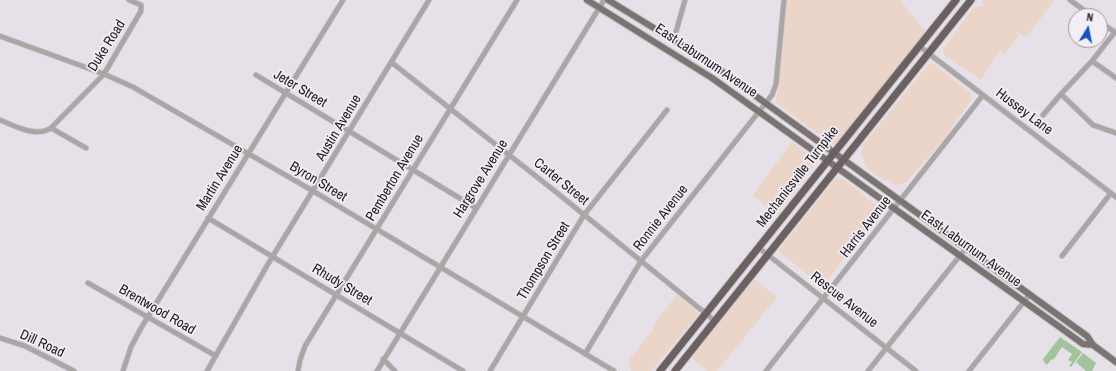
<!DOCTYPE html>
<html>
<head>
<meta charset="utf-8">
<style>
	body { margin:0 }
	#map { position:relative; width:1116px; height:371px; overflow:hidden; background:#e6e1e8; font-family:"Archivo Narrow",sans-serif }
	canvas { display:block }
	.north { position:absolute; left:1068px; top:8px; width:40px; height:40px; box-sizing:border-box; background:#f3eef6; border:1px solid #9e9aa0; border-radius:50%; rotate:10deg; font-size:11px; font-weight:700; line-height:16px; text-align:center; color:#1e1c1f }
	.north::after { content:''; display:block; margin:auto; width:14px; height:18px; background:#1354bf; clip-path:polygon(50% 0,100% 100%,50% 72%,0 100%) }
</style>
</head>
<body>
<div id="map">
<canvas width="1116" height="371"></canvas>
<div class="north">N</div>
</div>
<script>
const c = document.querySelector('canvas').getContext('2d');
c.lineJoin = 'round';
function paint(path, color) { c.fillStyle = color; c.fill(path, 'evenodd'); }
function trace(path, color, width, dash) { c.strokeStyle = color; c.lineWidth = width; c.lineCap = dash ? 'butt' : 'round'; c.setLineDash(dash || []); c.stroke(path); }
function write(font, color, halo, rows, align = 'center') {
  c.font = font + ' "Archivo Narrow",sans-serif'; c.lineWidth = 3.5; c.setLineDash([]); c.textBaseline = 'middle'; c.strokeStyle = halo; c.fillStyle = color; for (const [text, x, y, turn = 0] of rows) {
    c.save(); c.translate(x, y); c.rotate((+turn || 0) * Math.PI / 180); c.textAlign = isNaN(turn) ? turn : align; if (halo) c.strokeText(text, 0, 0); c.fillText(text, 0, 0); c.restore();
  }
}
paint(new Path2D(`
	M787,0H900L931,38L842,151L776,103Z
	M983,0H1055L1027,36H1023L1013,30L1019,35L1005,54L1000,50L981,80L945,56L943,49L973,8L982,6L984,8L982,2Z
	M933,63L969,92L972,99L941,143L905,183L894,185L867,169L861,152L863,145L928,65Z
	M792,142L813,159L814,166L776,215L753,195Z
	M836,178L843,179L882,210L823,286L778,251Z
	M754,279L777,297L717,371H707L692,358Z
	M677,295L698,312V315L651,371H631L628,361L652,331L656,320Z`), '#ebd4c8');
paint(new Path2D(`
	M1060,337L1082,352L1071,367L1069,366L1072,362L1068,360L1072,354L1062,347L1054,359L1051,360L1047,365L1044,362L1043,359Z
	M1083,353L1096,363L1092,371H1086L1076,362Z`), '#a2c49c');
const minor = new Path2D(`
	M1070,0L1092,16
	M1100,22L1116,33
	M1115,32L1092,61L1061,94L1093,125L1116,133
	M0,36L104,74L133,87L313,191L614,371
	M674,39L685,0
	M919,46L1116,197
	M1092,61L1116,78
	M391,62L556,192L715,321
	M256,75L476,208
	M1043,115L1061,94
	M0,120C15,126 36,138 51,128L86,148
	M51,128L104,74L141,11V5L129,0
	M208,218L463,371
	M759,248L916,371
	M1062,256L1111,193
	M88,283L216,356
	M0,338L25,346L74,371
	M585,354L641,261L772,95L776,84L784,0
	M383,359L395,371
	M123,371L131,347L141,328L343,0
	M207,371L268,264L429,0
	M298,371L300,360L305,346L517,0
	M377,371L604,0
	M490,371L584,215L667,110
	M766,371L983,95
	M868,371L966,248
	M969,371L1030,294`);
const major = new Path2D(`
	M587,0L712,78L1061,328L1083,344L1093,345
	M608,0L706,60L1087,336L1093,345L1116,362`);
const highway = new Path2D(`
	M660,371L956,0
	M675,371L971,0`);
trace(minor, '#c2bec4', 6);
trace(major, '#c2bec4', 8);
trace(highway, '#c2bec4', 9);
trace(minor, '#aaa6a5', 4.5);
trace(major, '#7b7372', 6);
trace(highway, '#6a6160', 7);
write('14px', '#1e1c1f', '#f3eef6', [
	["Duke Road",107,46,-58],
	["East Laburnum Avenue",706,61,34],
	["Jeter Street",300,89,31],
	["Hussey Lane",1024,112,37],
	["Austin Avenue",339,128,-59],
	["Mechanicsville Turnpike",798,177,-52],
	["Martin Avenue",220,178,-58],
	["Pemberton Avenue",395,178,-59],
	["Hargrove Avenue",481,179,-58],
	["Byron Street",318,182,31],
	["Carter Street",561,182,39],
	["Ronnie Avenue",661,218,-52],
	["Harris Avenue",866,227,-52],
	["East Laburnum Avenue",971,249,36],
	["Thompson Street",544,261,-59],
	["Rhudy Street",342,285,31],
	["Rescue Avenue",844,300,38],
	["Brentwood Road",157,310,30],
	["Dill Road",42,344,25]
]);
</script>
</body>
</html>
